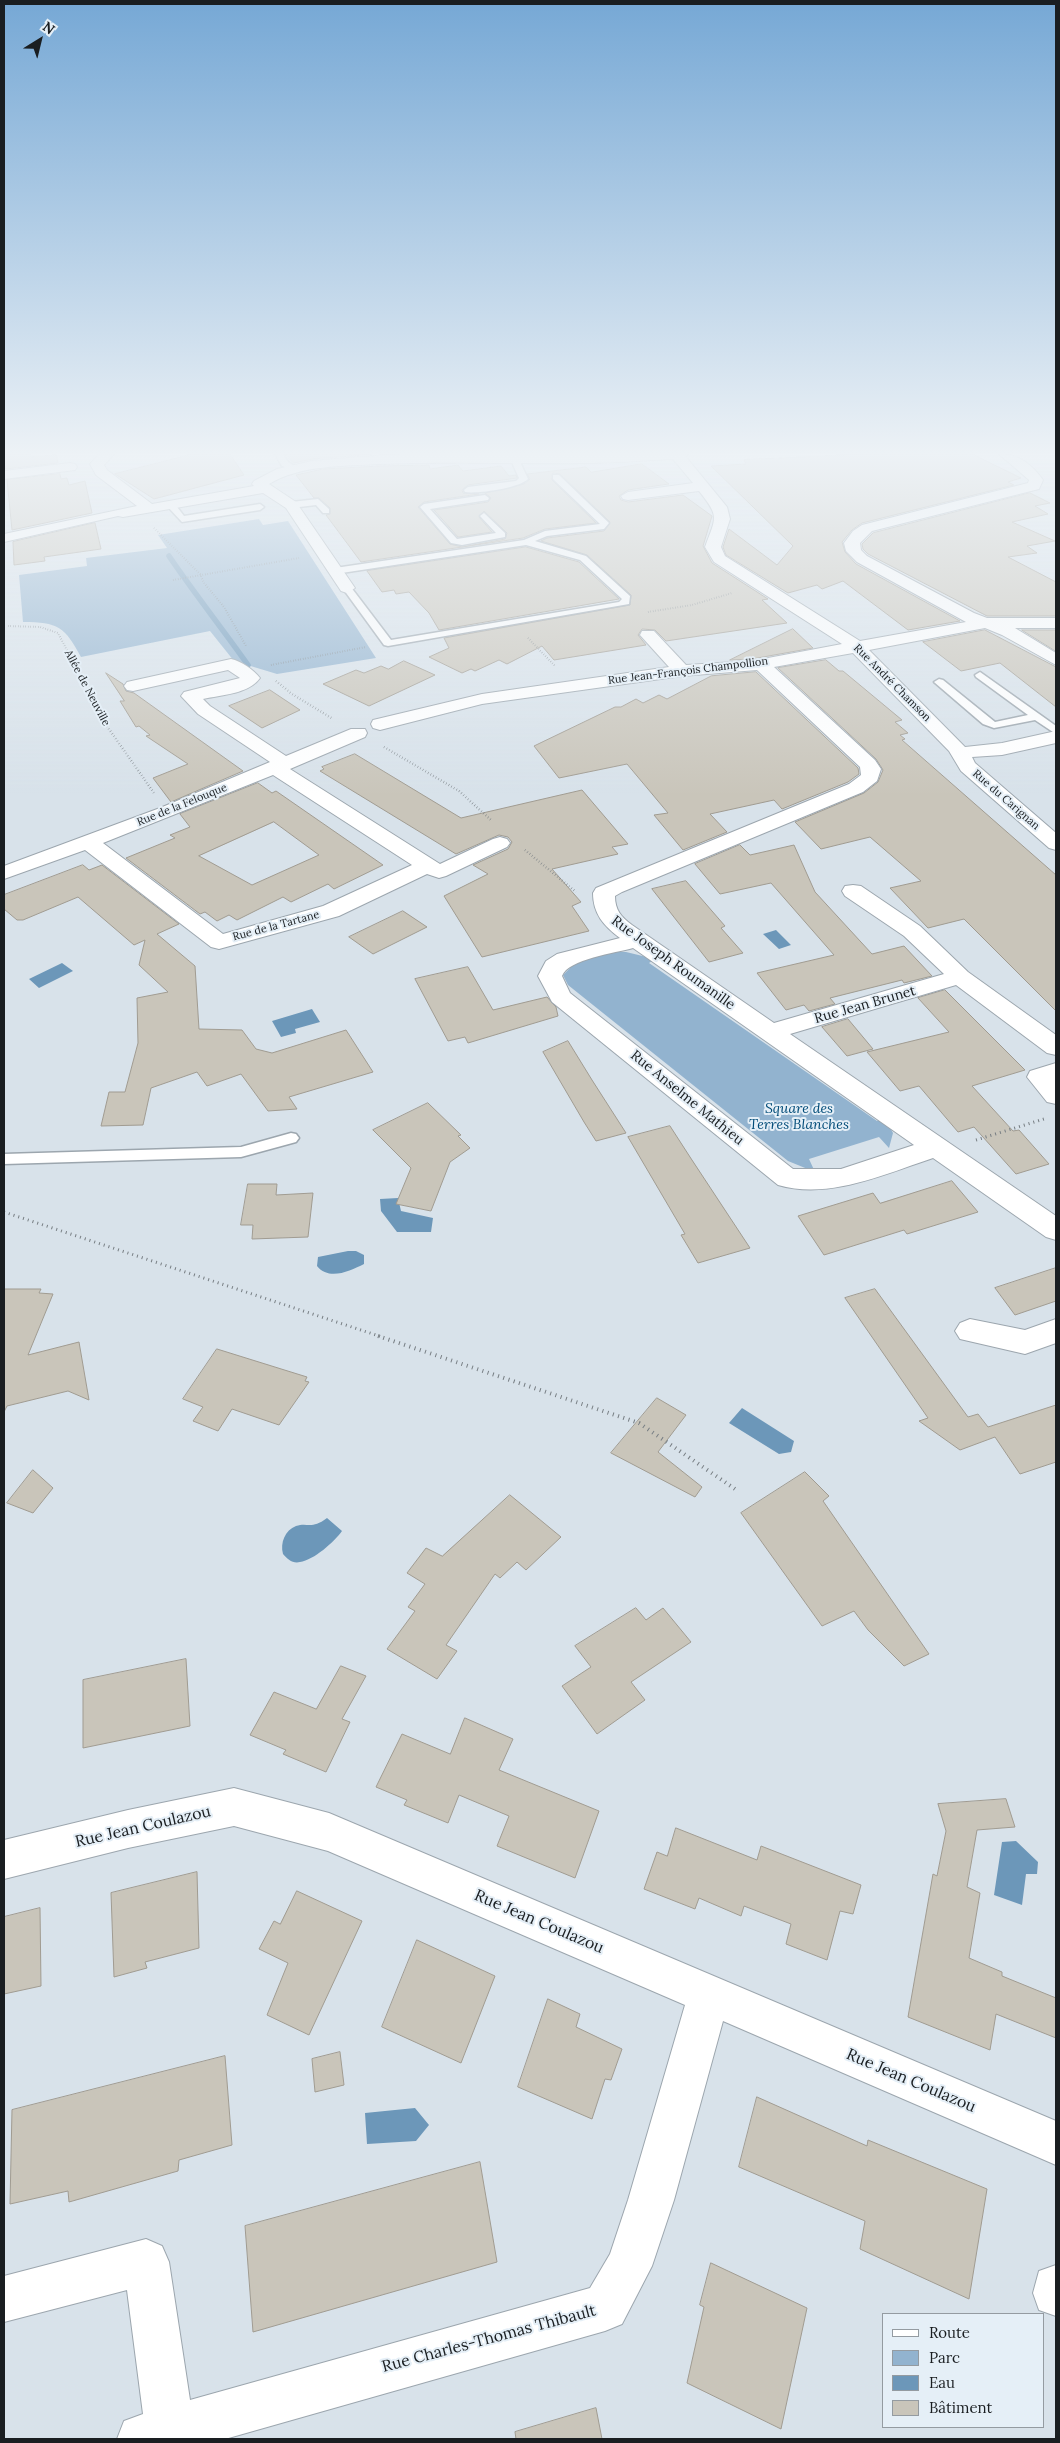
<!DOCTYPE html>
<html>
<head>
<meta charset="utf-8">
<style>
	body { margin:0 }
	#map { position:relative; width:1060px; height:2443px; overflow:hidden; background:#d8e2ea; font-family:Lora,serif }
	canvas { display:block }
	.frame { position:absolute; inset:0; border:5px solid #1a1e21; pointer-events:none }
	.legend { position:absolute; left:882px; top:2313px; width:162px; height:115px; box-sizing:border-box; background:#e5eff7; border:1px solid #949ba1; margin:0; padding:6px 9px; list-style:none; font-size:15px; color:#1a1e21 }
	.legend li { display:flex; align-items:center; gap:10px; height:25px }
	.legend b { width:25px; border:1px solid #949ba1 }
	.north { position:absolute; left:15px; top:15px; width:50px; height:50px; -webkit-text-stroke:4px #e5eff7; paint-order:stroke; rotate:36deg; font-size:14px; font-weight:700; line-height:20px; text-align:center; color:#1a1e21 }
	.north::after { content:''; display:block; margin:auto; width:18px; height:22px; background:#1a1e21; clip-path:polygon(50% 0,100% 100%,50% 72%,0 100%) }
</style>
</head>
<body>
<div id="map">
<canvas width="1060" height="2443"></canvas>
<div class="frame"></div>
<ul class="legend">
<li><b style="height:6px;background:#fff"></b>Route</li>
<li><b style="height:14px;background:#92b3cf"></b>Parc</li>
<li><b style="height:14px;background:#6c97b9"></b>Eau</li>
<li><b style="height:14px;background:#c9c5ba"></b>Bâtiment</li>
</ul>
<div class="north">N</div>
</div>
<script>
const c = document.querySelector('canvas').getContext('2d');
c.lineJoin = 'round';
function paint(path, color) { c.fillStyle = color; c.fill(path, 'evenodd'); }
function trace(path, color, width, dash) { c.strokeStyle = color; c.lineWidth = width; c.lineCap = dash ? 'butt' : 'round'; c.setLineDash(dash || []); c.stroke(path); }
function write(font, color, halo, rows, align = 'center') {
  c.font = font + ' Lora,serif'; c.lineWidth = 4; c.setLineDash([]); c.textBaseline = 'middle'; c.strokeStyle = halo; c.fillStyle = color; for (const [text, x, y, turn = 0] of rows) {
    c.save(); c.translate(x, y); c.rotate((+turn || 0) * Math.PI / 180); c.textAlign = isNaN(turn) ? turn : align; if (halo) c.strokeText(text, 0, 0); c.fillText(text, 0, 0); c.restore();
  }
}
paint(new Path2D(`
	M259,519L263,525L288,521L376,658L277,674L234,661L210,631L81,657C65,627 58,622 23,622L19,575L87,566L86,558L167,548L158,535Z
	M599,952H626L655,959L649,963L877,1121L884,1117L893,1133L889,1148L879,1137L809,1159L815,1172L788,1161L568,985L563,975L578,960Z`), '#92b3cf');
paint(new Path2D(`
	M776,930L791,945L779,949L763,934Z
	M62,963L73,971L39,988L29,979Z
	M312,1009L320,1022L295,1029L296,1033L281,1037L272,1021Z
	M398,1198L401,1211L433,1218L431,1232H397L381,1211L380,1199Z
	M348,1251H356L364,1255V1264C350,1271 329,1281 317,1266L318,1257Z
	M742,1408L794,1441L791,1452L779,1454L729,1423Z
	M327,1518L342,1531C334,1542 314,1560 300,1562C293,1564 287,1559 283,1554C280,1543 285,1530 296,1526C308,1522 311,1530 327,1518Z
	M1016,1841L1038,1862L1037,1874H1026L1022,1905L994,1895L1002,1842Z
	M415,2108L429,2125L416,2141L367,2144L365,2113Z`), '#6c97b9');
trace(new Path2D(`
	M169,556C194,593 222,628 248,665`), '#6c97b9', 5.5);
const building = new Path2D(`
	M4,454H30L31,457L56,455L58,463L6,469Z
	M193,454H230L244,475L154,499L115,474Z
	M285,454H372L312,459L294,463Z
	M866,454H972L1021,478L1008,482L1014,485L862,523L852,530L842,542L845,552L856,564L960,621L908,630L843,581L822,589L817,585L788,593L726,555L723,547L729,529L777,565L793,546L711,466L746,464L744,460Z
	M642,464L669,484L628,490L619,496L621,500L628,502L683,495L712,516L703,546L712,563L768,599L762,600L787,623L666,641L655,630L642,629L638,635L646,645L554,660L542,646L507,664L499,660L475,671L471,669L462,673L429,657L449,648L444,638L630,605L631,595L587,555L541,541L547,538L604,531L610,522L560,474L553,473L552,480L596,523L545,529L523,538L361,562L326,515L330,514V508L319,498H314L296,475L323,469L380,466L429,465L430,469L458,465L463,471L501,466L509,476L516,475L517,478L468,485L462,490L463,493L479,494L424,502L418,507L450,544L462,547L505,539L507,533L484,511L479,517L492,532L458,537L434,510L488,502L491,498L485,493L524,484L530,479L527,474L586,467L591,472Z
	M60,474L61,479L67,478L69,485L85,481L92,513L12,530L7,480Z
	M1030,493L1050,503L1035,506L1048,514L1012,522L1055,541L1027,546L1037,553L1008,557L1056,582V616H987L868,554L863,549L862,544L873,533Z
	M95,523L101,549L44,557L45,561L14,565L13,542Z
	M526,547L579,562L619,599L439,630L429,613L409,592L396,594L394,590L382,592L367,571Z
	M793,629L813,648L752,659L730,660Z
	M985,630L1056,667V707L1000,663L961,671L923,642Z
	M1022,630H1056V651Z
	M826,660L839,671H843L902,720L895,722L908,733L900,735L905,739L902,740L1056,875V1011L964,919L928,928L890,888L921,881L870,837L821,849L795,822L864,793L878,782L883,770L876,759L778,668Z
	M404,661L435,675L369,706L323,684L356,670L364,673L381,666L388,669Z
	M756,672L858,768L859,774L848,782L782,809L774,800L710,814L727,832L683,850L654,815L668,813L627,764L559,778L534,746L615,707H621L636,699L643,703L659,695L667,699L711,676Z
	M106,673L123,684L126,691L134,693L243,771L171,802L153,778L188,764L146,736L150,735L139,726L136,727L120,701H124Z
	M270,690L300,710L262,728L229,706Z
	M355,754L461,818L582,790L628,844L612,847L618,854L552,869L581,902L572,906L589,931L482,957L444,896L488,874L473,865L508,849L512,842L508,837L499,835L456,854L320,771L324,769L322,767Z
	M258,783L272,793L276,791L383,865L334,889L328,884L291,902L283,897L237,920L229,915L217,921L205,912L200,914L126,858L175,838L170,835L190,827L180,814ZM274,822L319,855L252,885L199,856Z
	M740,845L750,855L794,845L815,892L872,954L904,946L932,976L904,983L902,980L830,998L835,1004L809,1011L804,1005L786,1010L757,973L834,955L771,883L720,894L695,864Z
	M83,865L89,870L102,865L179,924L157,934L195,966L199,1029L242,1030L256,1049L272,1053L346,1030L373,1072L289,1097L297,1109L268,1111L241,1074L207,1086L197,1072L151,1088L143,1125L101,1126L109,1092H125L138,1043L137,998L168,992L139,965L145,940L134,945L78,897L23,920H17L4,909V895Z
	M686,881L725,926L721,928L743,953L709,962L652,889Z
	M403,911L427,927L373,954L349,937Z
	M468,967L493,1010L547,997L556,1007L558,1016L468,1043L465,1037L448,1041L415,979Z
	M945,990L1025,1070L972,1086L1013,1131L1019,1130L1049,1164L1016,1174L974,1127L958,1132L919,1086L900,1091L867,1052L949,1032L918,998Z
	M848,1019L873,1049L847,1056L822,1027Z
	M568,1041L592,1080L626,1133L596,1141L584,1122L543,1052Z
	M428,1103L461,1135L458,1136L470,1148L450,1162L431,1211L396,1204L411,1168L373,1130Z
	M670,1126L690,1157L750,1248L698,1263L681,1235L685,1234L628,1137Z
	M952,1181L978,1212L907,1234L904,1230L824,1255L798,1216L873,1193L880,1203Z
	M248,1184H277L276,1195L313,1193L308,1237L252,1239L253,1225H241Z
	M1056,1268V1301L1015,1315L995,1288Z
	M4,1289H41L39,1293L53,1294L28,1355L79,1342L89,1400L68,1391L7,1406L4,1412Z
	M875,1289L968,1417L978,1414L988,1427L1056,1405V1462L1020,1474L995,1437L960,1450L919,1421L928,1418L845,1298Z
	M217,1349L307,1377L305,1381L309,1382L279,1425L232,1409L218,1431L193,1421L203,1407L183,1399Z
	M657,1398L686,1415L658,1452L702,1487L695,1497L611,1453Z
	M33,1470L53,1488L33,1513L7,1503Z
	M805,1472L829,1496L823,1501L929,1654L904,1666L868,1630L854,1611L822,1626L741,1513Z
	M510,1495L561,1537L526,1570L517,1562L500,1578L495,1574L446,1645L457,1651L437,1679L387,1649L415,1611L408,1607L425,1584L407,1573L426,1548L442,1556Z
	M636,1608L646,1620L663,1608L691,1642L631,1682L645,1700L597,1734L562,1686L591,1667L575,1646Z
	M186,1659L190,1726L83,1748V1680Z
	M341,1666L366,1676L342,1719L350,1722L326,1772L283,1754L286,1750L250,1735L274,1692L316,1709Z
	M465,1718L513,1739L499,1770L599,1811L575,1878L497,1846L509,1816L459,1795L448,1823L404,1805L407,1800L376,1787L402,1734L450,1754Z
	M1006,1799L1015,1827L977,1830L967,1887L980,1893L969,1958L1002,1972V1976L1056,1998V2038L996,2014L990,2050L908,2017L933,1874L937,1876L946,1831L938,1804Z
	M676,1828L757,1860L761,1846L861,1885L853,1914L840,1911L827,1960L786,1944L791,1924L744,1906L741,1916L699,1898L695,1909L644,1889L657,1852L667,1856Z
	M197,1872L199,1948L145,1962L147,1968L114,1977L111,1893Z
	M297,1891L362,1921L309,2035L267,2015L288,1963L259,1949L274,1921L280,1924Z
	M40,1908L41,1986L4,1994V1917Z
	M417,1940L495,1976L461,2063L382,2027Z
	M548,1999L580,2014L576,2027L622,2049L611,2080L605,2079L592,2119L518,2087Z
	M340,2052L344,2085L315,2092L312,2059Z
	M225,2056L232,2145L179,2160L178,2171L69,2202L68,2191L10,2204L12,2110Z
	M757,2097L867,2146L868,2140L987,2189L969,2299L860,2249L865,2221L739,2167Z
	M480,2162L497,2262L253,2332L245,2226Z
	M711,2263L807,2308L781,2429L687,2383L704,2307L700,2305Z
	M596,2408L602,2439H516L515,2432Z`);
paint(building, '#c9c5ba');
trace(building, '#a09b91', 1);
const lane = new Path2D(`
	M275,454H283L288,462L299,469L295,471L282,466Z
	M514,456L518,458L528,479C519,488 478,494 465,492L464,490L468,487L516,481L519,478L510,458Z
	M553,475H559L609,523L604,529L547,536L535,541L586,556L630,596L629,604L388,646L384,645L344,590V586H350L391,640L619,602L622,599L580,560L526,545L335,574L330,571L335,568L524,540L545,531L600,524L553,479Z
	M485,495L489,498L488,500L430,509L457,539L496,533L480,516L484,513L505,533V537L462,545L451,543L420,507L424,504Z
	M318,499L329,509V513H323L316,505L291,508L287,505L291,502Z
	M168,503H174L184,516L260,504L264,507L260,510L182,522L168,507Z
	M980,672L1056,726V734L1035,720L994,728L983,724L934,682L939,679L943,680L995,722L1028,715L976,677L975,675Z
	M291,1133L296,1134L299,1138L296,1142L241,1157L4,1164V1154L241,1147Z`);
const street = new Path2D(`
	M99,454H114L104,465L107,470L152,504L254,486L252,484L254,481L277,469L312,461L360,457L411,454H688L686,457L727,507L730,519L721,547L725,556L860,641L966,622L857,562L846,551L844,543L853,531L862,525L1028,483L1029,480L999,454C1018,454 1032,464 1043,480L1039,489L872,531L860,543L861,550L867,556L974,613L987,618H1056V628H1015L1056,653V665L1002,635L985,628L869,650L965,747L1002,743L1056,731V743L1002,755L972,757L975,763L1056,833V850L1049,848L961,771L949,751L853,653L774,667L875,760L881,769L877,781L863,792L622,892L615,896C615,910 621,917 632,925L774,1023L944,974L904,936L845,896L842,891L845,886L853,885L861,886L920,926L968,972L1056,1035V1055L1047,1053L956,985L790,1034L1056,1216V1240L1046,1237L933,1158C885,1174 829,1200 778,1185L552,1002L538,976L546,961L557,954L620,938C604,926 593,914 593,893L596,888L849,784L861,775L860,767L757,670L682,676L482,704L380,730L373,728L371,724L373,720L482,694L669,667L640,635L642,631H654L686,665L752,661L842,644L714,562L705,547C716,517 720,517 699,491L628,500L623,499L621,496L628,492L693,483L673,459C645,460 617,463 589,463C519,464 450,461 380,464C344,466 300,465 269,484L296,502L355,588L347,593L341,591L286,508L263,493L123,517L118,516L4,542V534L137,506L96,475L90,464ZM633,948L914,1145L841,1169H793L570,993L562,976C568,959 616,953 633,948Z
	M70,463L75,464L77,467L75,470L4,479V471Z
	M231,659C241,661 254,670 260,678C249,694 221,695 203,699L210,706L286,756L351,729H365L367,733L365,737L290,769L440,864L493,839L500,837L507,839L510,843L507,847L446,876L439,878L427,874L339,916L219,949L211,947L85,850L4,879V866L160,808L270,762L198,714L181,696L184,692L240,678L228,670L133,691L127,690L124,686L127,682ZM273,775L412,865L323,906L223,934L103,843Z
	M1056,1063V1104L1047,1102L1027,1077L1030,1071Z
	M970,1319L1025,1330L1056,1319V1343L1025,1354L960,1339L955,1331L960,1323Z
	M234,1788L329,1813L1056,2121V2165L723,2021L674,2200L652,2266L622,2324L605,2331L225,2439H117L124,2421L143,2414L127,2290L4,2322V2276L146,2239L162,2246L169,2262L190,2400L590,2288L610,2254L628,2200L685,2005L328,1851L234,1826L128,1848L4,1879V1840L128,1810Z
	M1056,2265V2316L1039,2310L1033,2293L1039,2271Z`);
trace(lane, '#9ca6ae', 3);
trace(street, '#9ca6ae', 2);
trace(new Path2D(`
	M154,528L200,574L204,583L224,607L246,646
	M173,580L299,558
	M648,612L692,605L732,593
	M8,626L40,627L58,633L81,677
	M528,638L555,666
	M271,665L366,647`), '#777e83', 2, [0.5, 2]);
trace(new Path2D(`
	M80,676L104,722L154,793
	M276,681L292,694L333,719
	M384,747L459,791L492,821
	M525,850L576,892`), '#777e83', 2.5, [0.5, 2.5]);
trace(new Path2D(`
	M976,1140L1044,1119
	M4,1212L382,1337`), '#777e83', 3, [1, 4]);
trace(new Path2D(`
	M378,1336L639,1423L735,1489`), '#777e83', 4, [1, 4.5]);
paint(lane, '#fff');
paint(street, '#fff');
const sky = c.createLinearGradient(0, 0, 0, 796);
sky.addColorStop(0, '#76a8d5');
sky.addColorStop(0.57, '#edf2f6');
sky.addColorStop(1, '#edf2f600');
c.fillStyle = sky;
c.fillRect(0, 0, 1060, 796);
write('11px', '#1a1e21', '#e5eff7', [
	["Rue Jean-François Champollion",688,671,-7],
	["Rue André Chamson",892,683,45],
	["Allée de Neuville",87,688,62],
	["Rue du Carignan",1006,800,41],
	["Rue de la Felouque",182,805,-22],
	["Rue de la Tartane",276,926,-15]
]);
write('14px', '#1a1e21', '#e5eff7', [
	["Rue Joseph Roumanille",673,963,36],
	["Rue Jean Brunet",865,1005,-16],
	["Rue Anselme Mathieu",687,1098,39]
]);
write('italic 14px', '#004b78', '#e5eff7', [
	["Square des",799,1109],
	["Terres Blanches",799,1125]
]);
write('16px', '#1a1e21', '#e5eff7', [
	["Rue Jean Coulazou",143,1827,-13],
	["Rue Jean Coulazou",539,1922,23],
	["Rue Jean Coulazou",911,2081,23],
	["Rue Charles-Thomas Thibault",489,2339,-15]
]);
</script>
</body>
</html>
